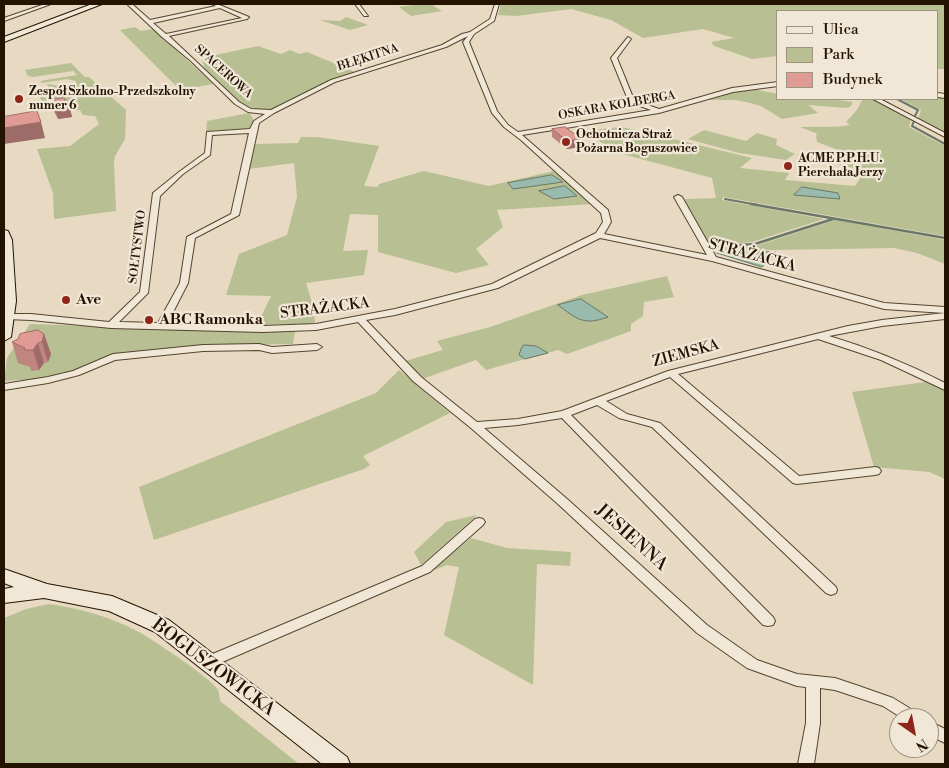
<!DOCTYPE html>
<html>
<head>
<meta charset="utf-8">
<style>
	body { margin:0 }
	#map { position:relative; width:949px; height:768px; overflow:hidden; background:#e8dac2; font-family:"Libre Bodoni",serif }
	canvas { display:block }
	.frame { position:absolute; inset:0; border:5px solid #241300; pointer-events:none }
	.legend { position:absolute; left:776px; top:10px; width:162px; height:90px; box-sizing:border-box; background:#f0e7d7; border:1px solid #9e9281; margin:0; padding:6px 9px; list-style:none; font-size:15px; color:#241300 }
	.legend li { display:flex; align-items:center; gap:10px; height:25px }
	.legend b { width:25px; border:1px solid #9e9281 }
	.north { position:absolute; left:889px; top:708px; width:50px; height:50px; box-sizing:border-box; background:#f0e7d7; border:1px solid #9e9281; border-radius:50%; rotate:147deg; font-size:14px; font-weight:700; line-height:20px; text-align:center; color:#241300 }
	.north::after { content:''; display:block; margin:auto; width:18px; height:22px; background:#8f2418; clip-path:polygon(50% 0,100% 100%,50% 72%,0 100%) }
</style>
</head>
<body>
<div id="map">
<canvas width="949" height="768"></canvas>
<div class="frame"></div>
<ul class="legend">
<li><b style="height:6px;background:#f0e7d7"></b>Ulica</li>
<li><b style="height:14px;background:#b7bf93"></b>Park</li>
<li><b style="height:14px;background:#e09b94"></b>Budynek</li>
</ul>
<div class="north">N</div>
</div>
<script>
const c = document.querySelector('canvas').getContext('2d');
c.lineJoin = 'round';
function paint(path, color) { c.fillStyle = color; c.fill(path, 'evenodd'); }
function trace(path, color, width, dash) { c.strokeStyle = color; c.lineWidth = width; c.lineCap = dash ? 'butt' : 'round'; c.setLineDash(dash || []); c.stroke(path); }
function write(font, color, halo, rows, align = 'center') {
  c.font = font + ' "Libre Bodoni",serif'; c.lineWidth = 4.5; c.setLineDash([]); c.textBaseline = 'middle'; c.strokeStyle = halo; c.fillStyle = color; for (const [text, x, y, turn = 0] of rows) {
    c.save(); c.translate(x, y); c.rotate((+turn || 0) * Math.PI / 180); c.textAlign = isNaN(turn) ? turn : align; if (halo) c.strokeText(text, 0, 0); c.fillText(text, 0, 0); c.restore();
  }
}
paint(new Path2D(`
	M422,4H431L442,11L411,16L399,7Z
	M501,4H945V69H938V11H778V56L752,59L714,46L711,42L734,38L703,29L643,38L611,20L571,9L516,16L498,15Z
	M346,17L368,25L350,30L320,20L340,21Z
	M135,27L141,31L154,29L213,84L180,90L120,30Z
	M258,46L281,54L290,50L299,54L307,52L355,72L328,81L271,110L248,109L205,69L200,55L206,57Z
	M71,63L85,77H89L126,110L125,139L115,156L114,163L116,211L54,219L53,193L37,149L70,146L99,124L95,116L83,115L80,110L72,111L67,104L45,107L38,94L50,92L47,84L60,86L76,83V81L67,79L42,83L40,81L77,75L73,71L33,77L28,76L25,70Z
	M748,88L778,94V99H829L853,102L850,107L846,108L808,105L818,113L782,119L761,106L750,103L736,100H708Z
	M938,96L945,97V133L918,119L921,110L901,99H938Z
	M863,99H873L911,119L909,127L945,146V236L723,197L722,200L824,219L752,242L709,245L684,199L716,198L712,178L615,152L585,131L621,127L636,130L752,158L740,168L789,173L785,180L855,186L865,171L795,154L786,160L739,153L688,139L704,130L746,141L757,133L777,139L776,145L795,154L850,160L841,151L817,142L816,135L818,134L800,127C817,126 835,128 850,125L846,122L856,111Z
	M249,113L254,120L250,128C235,131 221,129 206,132L207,121Z
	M301,137H318L379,146L364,186L378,187L379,184L424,171L489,186L554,171L593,204L497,210L503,227L476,249L489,265L456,273L378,252V215L350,214L343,251L368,250L364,275L306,283L314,309L315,324L257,325L271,296L226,295L239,254L287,235L297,197L294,163L249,169L254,144L298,143Z
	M835,220L945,240V264L917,253L894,248L714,251L712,248L756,246Z
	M667,276L674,297L644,302L643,316L631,324V331L567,354L558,350L548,353L536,346L524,345L519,355L525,359L486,370L476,360L422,379L405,361L443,350L437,341L490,327L582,295Z
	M30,324L295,332L293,344L225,345L114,355L68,373L42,379L4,381L7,358Z
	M399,370L450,413L363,456L370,465L364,469L154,540L139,487L376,393Z
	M940,380L945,384V479L929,472L874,467L852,392Z
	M477,515L421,565L414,552L446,522Z
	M471,538L507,548L571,552L570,566L537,564L533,685L444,635L459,567L447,565L429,572Z
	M49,604C78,608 111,617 137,631C149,637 214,680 218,690C219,693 220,698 220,701L299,764H4V618L26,609Z`), '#b7bf93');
const water = new Path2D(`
	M552,175L563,182L513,189L508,183Z
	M565,186L577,196L554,199L539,191Z
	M802,187L838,193L840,199L794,195Z
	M722,251L776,252L762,267L717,253Z
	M581,299L608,317C583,326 577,319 558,305Z
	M524,345L536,346L548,353L525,359L519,355L521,349Z`);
paint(water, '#98bbad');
trace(water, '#6a7868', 1);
trace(new Path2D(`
	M897,99L918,110L915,116
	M914,121L912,126L945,144
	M725,199L758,205`), '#6a7868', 2);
trace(new Path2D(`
	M751,204L945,238
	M710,247L755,244L833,219`), '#6a7868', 2.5);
const street = new Path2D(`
	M45,4H51L4,21V18Z
	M127,4H132L150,20L216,6L212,4H217L249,17L247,19L169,36L239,102L251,109L271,110L331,80L442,45L462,34L470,32L490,19L495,4H499L494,21L474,34L469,42L497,111L508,125L518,132L651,110L629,102L611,58L628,37L631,39L617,58L634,100L659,109L732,88L778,82V86L733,92L659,113L522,135L608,210L611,222L604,234L707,255L674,197L678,195L682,197L716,257L884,303L945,307V313L884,309L712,261L600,238L498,288L395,315L366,320L421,377L477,422L518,419L562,411L668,371L848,326L882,320L945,313V319L882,326L829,336C870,348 908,364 945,383V390L881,360L818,339L678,374L799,476L875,467L879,468L881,471L879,474L875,475L797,484L793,483L670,377L606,401L627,414L660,423L836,587L837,590L836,593L831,595L826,593L652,427L619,418L597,405L571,415L773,617L775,621L773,625L768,626L763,625L562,418L518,425L484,428L566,498L707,625L757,660L797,674L835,678L856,685L893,698L919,714L921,718H902L883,706L835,690L820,688V723L814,764H798L806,723V687L797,686L747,668L697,633L558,504L471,428L413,381L358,322L316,330L263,332L111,328L31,320L6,319L4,317L6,315L9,314H31L109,322L140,292L153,193L179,172L205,153L207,132L250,129L254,121L265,114L248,112L235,104L191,61L162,37ZM220,8L242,18L166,34L153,23ZM468,36L463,42L492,113L504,127L521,140L601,213L603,222L596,233L492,284L395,309L316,324L263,326L167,324L188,283L195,238L239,215L259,123L274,113L335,82L446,47ZM249,133L231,214L187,237L180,283L158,323L119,322L148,293L160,196L183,174L210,155L212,135Z
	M355,4H359L368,16H364Z
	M938,93L945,94V98L938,97Z
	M873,99H880L945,133V137Z
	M259,344L272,347L317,344L322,347L317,350L272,353L259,350L203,351L115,360L79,375L48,383L4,390V384L48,377L73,371L113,354L203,345Z
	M479,518L483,519L485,522L483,525L430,572L213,666L208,668L203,666L201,662L203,658L422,566L475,519Z
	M929,721L945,729V743L929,735Z`);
const secondary = new Path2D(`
	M92,4H102L4,42V37Z
	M4,230L8,231L12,240L16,301L11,337L4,341Z
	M4,569L47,584L112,596L169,620L347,757L350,764H322L155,632L109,611L44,598L4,603V589L14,587L4,583Z`);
trace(street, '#554530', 2);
trace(secondary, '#241300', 2);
paint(street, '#f0e7d7');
paint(secondary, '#f0e7d7');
paint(new Path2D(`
	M50,100L70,109L72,117L58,119L52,108Z
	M552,129L580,147L567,149L552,137Z
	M44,334L51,354L48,362L44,363L39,370L31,371L30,367L18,363L12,342Z`), '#c1857f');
paint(new Path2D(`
	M70,109L72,117L58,119L56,112Z
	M41,122L45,138L4,144V128Z
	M581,139L580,147L567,149V141Z
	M44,334L51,354L48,362L42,342Z
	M38,343L44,363L39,370L33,350Z`), '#9d6c68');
const building = new Path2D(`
	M64,98L70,109L56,112L50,100Z
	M37,111L41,122L4,128V117Z
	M565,127L581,139L567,141L552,129Z
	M38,330L44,334L42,342L38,343L33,350H24L25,348L12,342L18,339L20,334Z`);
paint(building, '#e09b94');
trace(building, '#9d6c68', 1);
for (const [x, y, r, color] of [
	[19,99,5,"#8f2418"],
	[566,142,5,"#8f2418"],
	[788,166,5,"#8f2418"],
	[66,300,5,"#8f2418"],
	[149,320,5,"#8f2418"]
]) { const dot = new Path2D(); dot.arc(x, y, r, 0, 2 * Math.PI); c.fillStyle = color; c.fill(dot); trace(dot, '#f0e7d7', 2); }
write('12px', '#241300', '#f0e7d7', [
	["BŁĘKITNA",368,58,-18],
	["SPACEROWA",223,72,42],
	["OSKARA KOLBERGA",617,106,-10],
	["SOŁTYSTWO",138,247,-83]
]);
write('bold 12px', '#241300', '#f0e7d7', [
	["Zespół Szkolno-Przedszkolny",29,92],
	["numer 6",29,106],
	["Ochotnicza Straż",576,135],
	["Pożarna Boguszowice",576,149],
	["ACME P.P.H.U.",798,159],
	["Pierchała Jerzy",798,173]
], 'left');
write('15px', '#241300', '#f0e7d7', [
	["STRAŻACKA",752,256,15],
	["STRAŻACKA",325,309,-7],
	["ZIEMSKA",686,354,-15]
]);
write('bold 15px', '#241300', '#f0e7d7', [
	["Ave",76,300],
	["ABC Ramonka",159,320]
], 'left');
write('18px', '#241300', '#f0e7d7', [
	["JESIENNA",631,538,42],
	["BOGUSZOWICKA",213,668,37]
]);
</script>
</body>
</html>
